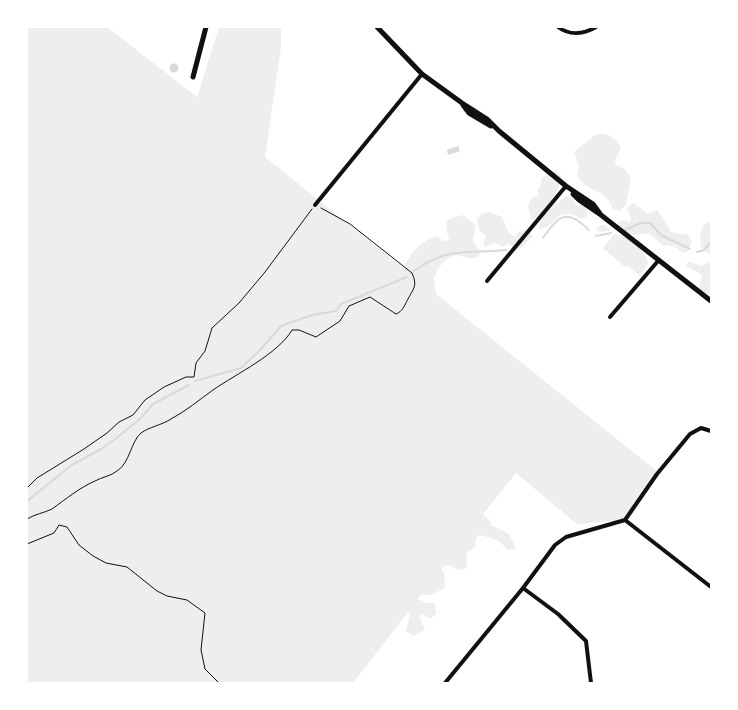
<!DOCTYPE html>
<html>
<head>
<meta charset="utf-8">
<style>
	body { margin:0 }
	#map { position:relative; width:738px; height:710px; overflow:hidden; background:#fff; font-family:"Zilla Slab",serif }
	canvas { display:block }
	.frame { position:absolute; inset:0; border:28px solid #fff; pointer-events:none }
</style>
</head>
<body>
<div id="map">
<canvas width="738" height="710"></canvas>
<div class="frame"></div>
</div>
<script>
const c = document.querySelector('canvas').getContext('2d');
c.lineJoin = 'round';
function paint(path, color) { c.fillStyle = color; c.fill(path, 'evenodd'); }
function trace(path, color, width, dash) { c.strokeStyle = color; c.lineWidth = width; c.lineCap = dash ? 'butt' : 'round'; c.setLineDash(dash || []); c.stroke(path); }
paint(new Path2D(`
	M27,27H107L197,97L219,27H281V47L265,157L403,268C409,255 422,239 438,236L443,241L449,240L446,224L449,219L463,215L475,224V230L473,240L480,252L479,256L471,259L457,255C445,257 433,271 434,284C435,288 436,290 436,294L658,472L625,520L577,524L516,473L483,514L490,521L491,525L509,534L516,549L508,550L498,540L480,535L476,538L475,547L466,554L467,563L465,569L458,570L450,565L444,566L441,569L444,571L445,588L430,595H421L418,599L426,603H435L436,613L432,618H428L422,613L419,618L425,628L423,631L413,636L406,631L410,615L409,611L353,683H27Z
	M601,134C611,134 617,140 621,148L615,161V164L625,169L631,178L626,204L620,211L613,209C604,185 589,196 577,175L579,165L574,152L595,135Z
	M554,170L561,175C562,186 544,218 531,220L528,206L532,197L539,196L537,189L540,187L542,178Z
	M567,196L573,200L576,206L584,205L587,208V216L582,219C555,203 557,228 540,229C537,216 558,201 567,196Z
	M633,203L648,214L655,210L658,211L671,232L688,235L692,242L687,252L683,253L674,246L663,245L649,234C632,232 634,242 618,225V223L623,220L630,222L631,218L627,208Z
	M489,212L502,217C506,225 506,233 515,237L518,232L527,230L533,236L521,248L515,249L509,243L502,247L495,242L485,247L483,245L486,236L479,230L477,220L482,213Z
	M711,221V254L710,255L701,247C700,236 699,225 711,221Z
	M603,224L611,230L603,232L597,231L598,227Z
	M615,233L619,236L621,235C631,240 648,253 648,264L639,275L627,266L625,267L603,248Z
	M688,261L701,266L711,262V294L704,293L699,288L702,275L686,266Z`), '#eee');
paint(new Path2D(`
	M169.5 68a4.5 4.5 0 1 1 9 0a4.5 4.5 0 1 1-9 0Z
	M458,146L460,151L448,155L447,150Z`), '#d9d9d9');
trace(new Path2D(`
	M625,230L641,223H650L661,235L690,249
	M596,236L611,233
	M543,238C559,215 567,208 589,230
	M697,252L704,250L711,242
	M414,271C448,246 468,254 506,250
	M195,381L241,368L261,349L281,326L312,315L336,311L341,304L407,277
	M27,501L72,465L101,449L114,440L140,419L153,404L189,385`), '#d9d9d9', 2);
trace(new Path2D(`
	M27,488L37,478L84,449L107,433L119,422L133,415L145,400L164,387L186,377H194L196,363L205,351L212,328L239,303L265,272L312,209
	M27,519C35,514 44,513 52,509C66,499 79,488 95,481C102,477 111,476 117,471C130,463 131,441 141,433C149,427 162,425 171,419C186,411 199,400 213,390C236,374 278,354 292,330H299L316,337L340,321L349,306L370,297L396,314C403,311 404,306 408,299C413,289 418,286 412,273L350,224L321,208
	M27,544L54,533L59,525L67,527L79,545L93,556L106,563L127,567L157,591L167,596L187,600L205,613L201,650L205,669L219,683`), '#111', 1);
trace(new Path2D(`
	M558,27C570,36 584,34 596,27
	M315,205L422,74
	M487,281L566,186
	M610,317L658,261
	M625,520L657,474L690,434L701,428L711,431
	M523,588L558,614L586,641L591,683
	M445,683L523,588L555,545L566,537L625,520L711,587`), '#111', 4);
trace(new Path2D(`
	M377,27L422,74L462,103L487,119L499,131L566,186L593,204L601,215
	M193,77L206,27
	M463,105L469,113L491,126
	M573,194L579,200L601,215L711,301`), '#111', 5);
</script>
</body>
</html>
